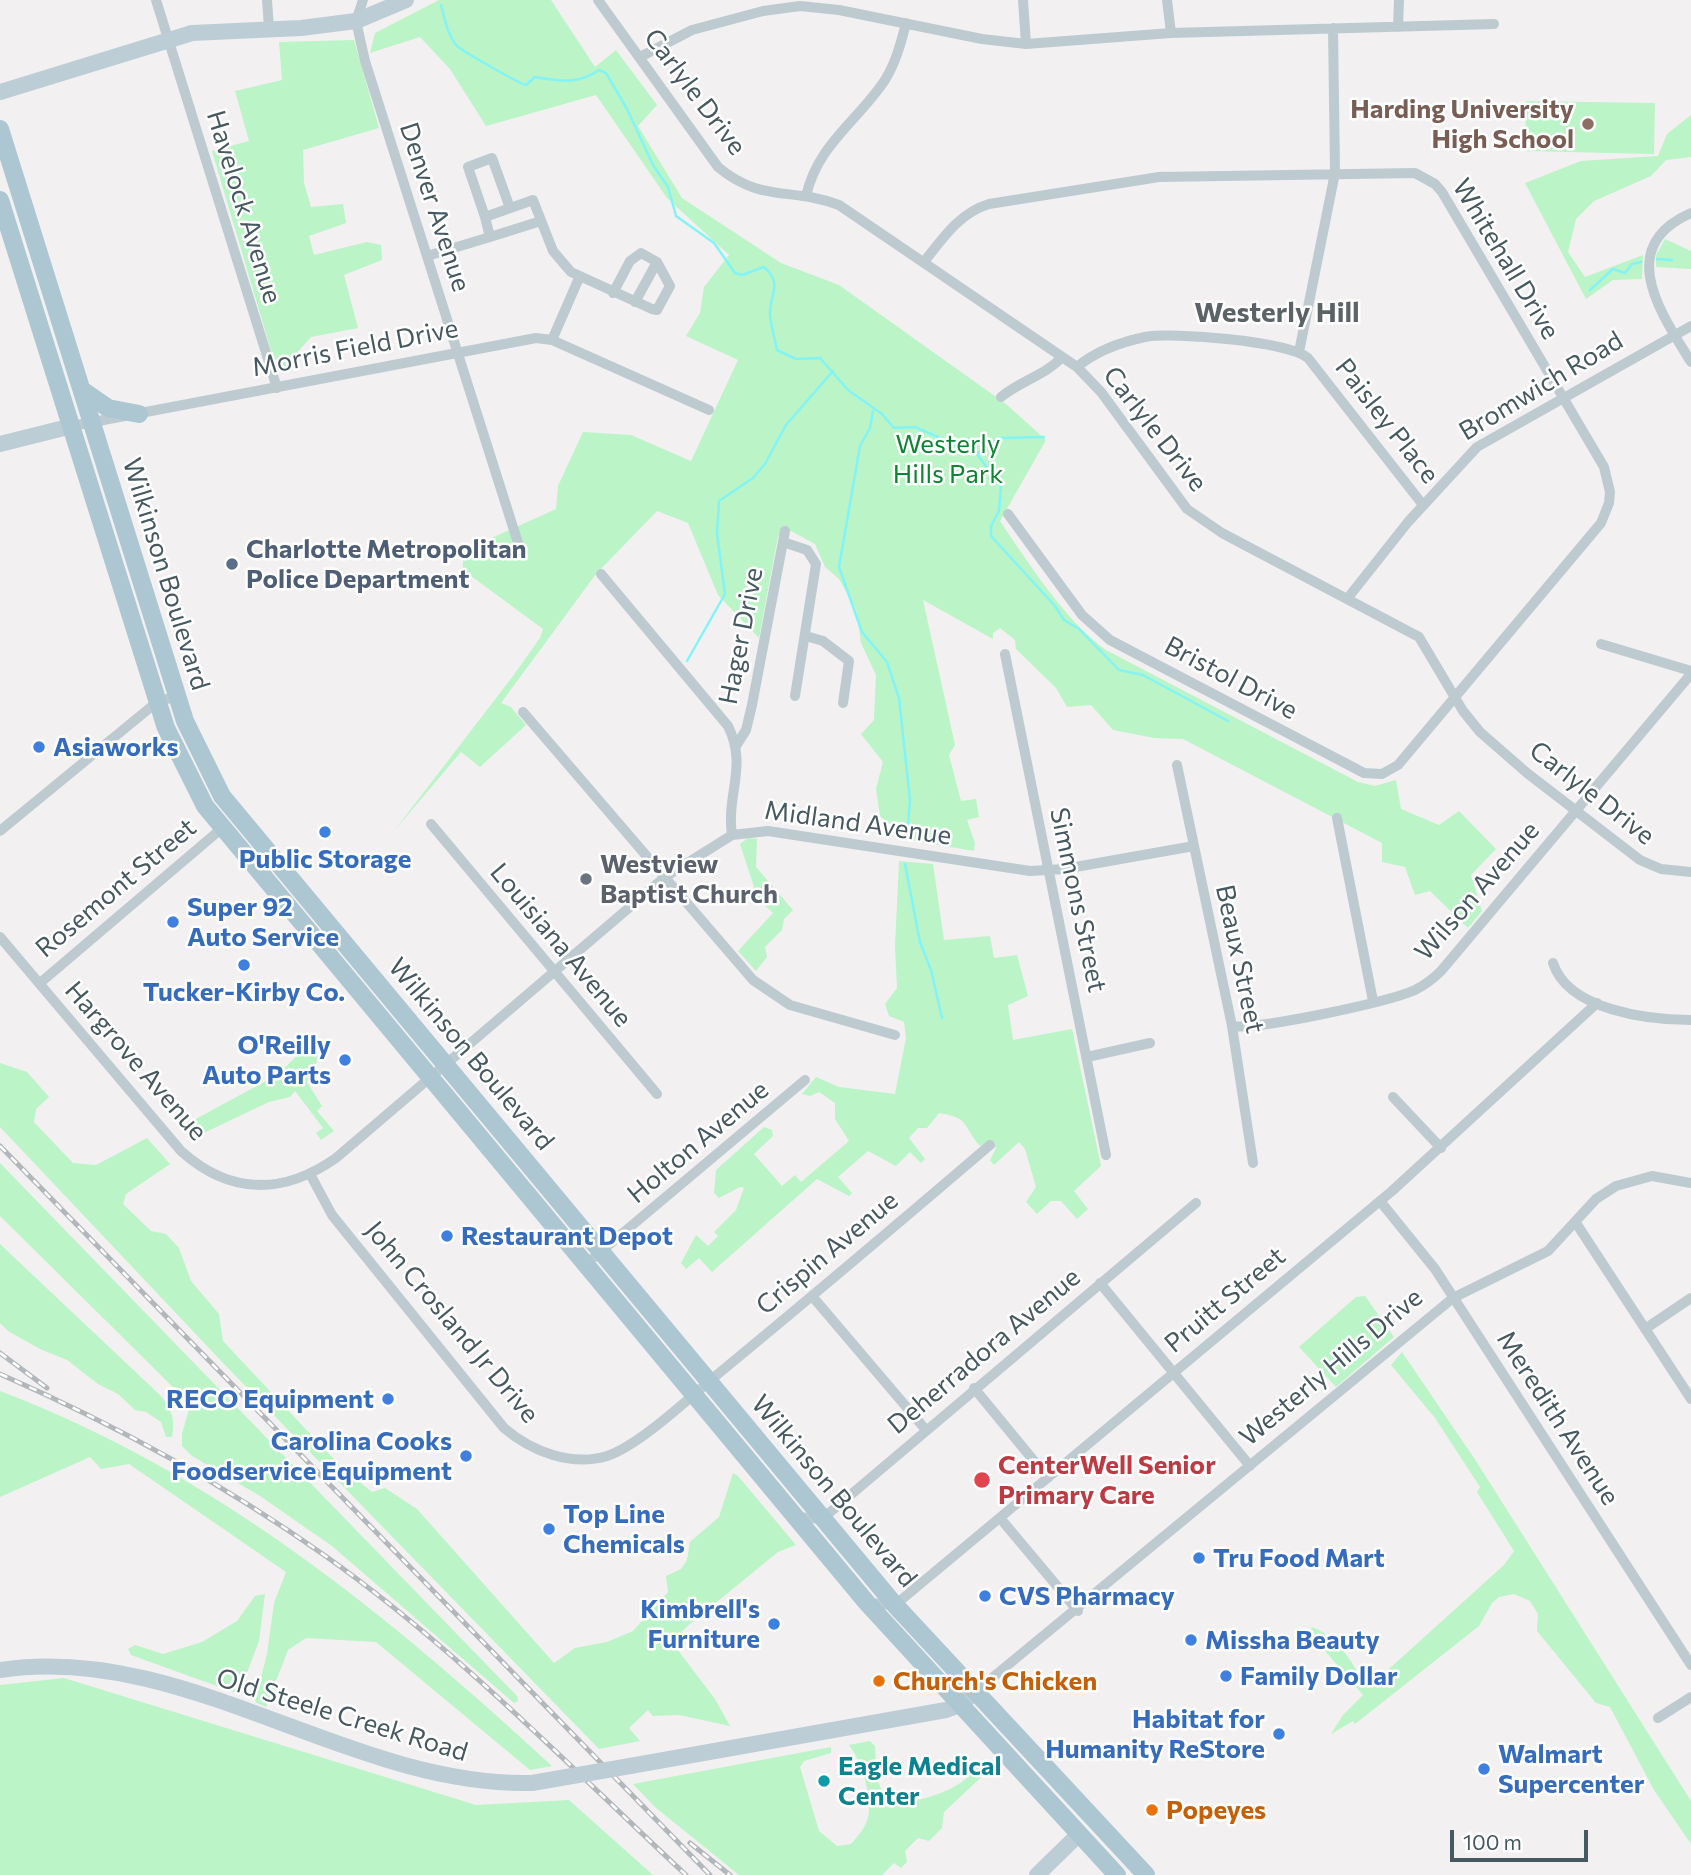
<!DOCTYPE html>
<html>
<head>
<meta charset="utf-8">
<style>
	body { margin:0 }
	#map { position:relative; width:1691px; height:1875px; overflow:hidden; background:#f3f0f1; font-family:Commissioner,sans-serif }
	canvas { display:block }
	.scale { position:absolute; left:1450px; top:1830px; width:138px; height:32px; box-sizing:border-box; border:4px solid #465960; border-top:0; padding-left:9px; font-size:21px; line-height:24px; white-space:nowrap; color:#465960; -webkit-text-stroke:5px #fff; paint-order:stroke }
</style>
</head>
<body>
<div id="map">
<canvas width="1691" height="1875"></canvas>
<div class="scale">100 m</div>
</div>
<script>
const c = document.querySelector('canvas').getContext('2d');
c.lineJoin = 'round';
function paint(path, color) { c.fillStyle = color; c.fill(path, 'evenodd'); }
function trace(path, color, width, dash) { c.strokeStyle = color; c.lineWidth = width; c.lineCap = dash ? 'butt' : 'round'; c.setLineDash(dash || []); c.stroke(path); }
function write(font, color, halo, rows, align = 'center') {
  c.font = font + ' Commissioner,sans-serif'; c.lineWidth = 5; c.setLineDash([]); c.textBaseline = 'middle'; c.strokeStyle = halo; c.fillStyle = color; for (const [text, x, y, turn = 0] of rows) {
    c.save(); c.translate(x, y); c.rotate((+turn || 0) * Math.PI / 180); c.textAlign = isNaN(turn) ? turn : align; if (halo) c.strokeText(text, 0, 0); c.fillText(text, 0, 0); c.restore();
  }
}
paint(new Path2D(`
	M439,0H551L595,67L616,50L657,105L638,126L682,198L781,263L839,285L1006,404L1046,440L1000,521C1028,562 1065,621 1106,650L1358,782L1375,786L1396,780L1401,809L1439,825L1459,811L1496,849L1471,875L1482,911L1468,928L1430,891L1415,895L1405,867L1382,862V843L1183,739L1154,738L1113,730L1091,705L1067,707L1056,688L1016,649L1015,640L1000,628L993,633V639L923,600L955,745L949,755L961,801L976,799L979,817L967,820L975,843L974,851L909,840L880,816L876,789L883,762L861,734L874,720L876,675L861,643L856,609L839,579L825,567L815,544L791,531L778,536L759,638L718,595L688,523L657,511L596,574L501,703L511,707L526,725L480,767L461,752L394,831L513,676L540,638L543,629L463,570V551L556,509L558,486L583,432L631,435L691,461L738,360L686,336L700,313L704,287L729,255L667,198L596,95L486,126L450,69L420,37L370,53L375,33Z
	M354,40L379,128L303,150L304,183L311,207L343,204L346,223L309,236L314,255L367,242L381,245L382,260L344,275L358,328L311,337L278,374L212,151L249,141L235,91L282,80L279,42Z
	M1526,101L1655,103L1654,154L1525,151Z
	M1691,115V157L1666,160L1651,176L1594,201L1576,219L1568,252L1585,277L1643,255L1642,279L1613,280L1586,299L1525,183L1581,161L1658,156L1667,134Z
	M1665,239L1691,251V269L1656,267V255Z
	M748,838L757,839L756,867L793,910L784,919L782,930L765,947L767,957L756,971L738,951L773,913L758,899L740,844Z
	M899,861L933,864L944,940L990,936L994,958L1017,955L1028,996L1008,1005L1013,1040L1072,1029L1101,1166L1074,1191L1088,1209L1077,1219L1061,1201H1051L1037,1214L1026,1202L1036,1187L1025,1149L1019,1142L994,1165L990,1160L996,1148L991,1141L980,1146C962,1126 971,1118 939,1113L927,1128H918L909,1138L925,1159L921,1163L910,1152L896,1166L868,1151L838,1177L852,1193L849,1196L817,1179L712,1272L699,1258L686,1269L681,1263L696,1235L708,1246L718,1236L714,1232L736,1210L744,1188L740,1187L719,1198L714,1193L716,1170L764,1127L772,1130L773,1136L754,1154L782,1186L795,1175L801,1182L849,1141L835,1119V1103L819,1092L810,1096L802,1094L816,1077L839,1087L895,1094L906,1038L904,1022L889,1016L885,1004L897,988L895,946Z
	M313,1048L318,1051L316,1066L310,1071L307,1082L322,1106L317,1111L334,1131L321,1140L316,1133L323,1128L295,1091L290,1097L269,1102L191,1139L181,1127L277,1075L302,1051Z
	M0,1063L27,1072L49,1097L36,1109L34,1122L73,1163L96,1165L147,1138L170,1164L126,1194L123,1204L151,1231L166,1234L179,1248L191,1281L219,1314L223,1341L343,1469L372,1492L385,1488L417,1509L554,1663L575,1648L607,1642L633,1631L668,1592L666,1576L681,1569L687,1560L690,1542L719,1517L733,1473L738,1476L796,1545L778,1552L691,1623L679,1634L674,1645L715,1699L730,1726L679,1715L653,1716L648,1710L629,1728L640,1741L599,1749L225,1365L0,1127Z
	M0,1163L517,1696L518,1701L514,1703L332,1546L260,1496L192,1456L182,1446V1434L189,1409L184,1398L0,1216Z
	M0,1244L161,1396C172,1410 175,1419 172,1437H166L161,1422L146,1412L135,1410L118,1394L98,1384L67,1360L40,1349L8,1331L0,1323Z
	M1365,1296L1394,1337L1336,1387L1299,1347L1356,1297Z
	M1402,1352L1476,1461L1691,1801V1844L1654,1790L1610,1707L1596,1703L1537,1631L1538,1614L1530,1601L1514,1594L1499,1597L1492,1603L1479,1626L1355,1724L1353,1721L1331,1734L1343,1715L1363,1695L1320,1645L1311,1627C1332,1632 1360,1667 1362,1687H1369L1504,1565L1514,1551L1477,1492L1480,1487L1435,1418L1391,1365Z
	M0,1391C215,1473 385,1612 552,1766L530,1770L376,1642L306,1638L288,1650L266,1707L255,1702L267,1654L274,1603L286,1572L129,1464L101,1469L90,1457L0,1497Z
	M265,1594L259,1641L239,1694L131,1655L128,1649L135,1645L163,1654L202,1642L237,1621L255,1596Z
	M64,1678L476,1805L569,1800L653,1875H0V1685Z
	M870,1741L875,1746C876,1758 875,1780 882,1790C896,1813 946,1794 963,1781C970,1776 976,1768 983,1762L991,1768L944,1812L942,1828L929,1841L918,1838L905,1851L907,1862L901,1868L894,1863L882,1875H739L655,1807L633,1784L831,1747V1753L804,1761L800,1767L819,1831L837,1846L851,1844C859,1835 869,1824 869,1810C870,1790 861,1761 849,1745Z`), '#bbf4c6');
trace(new Path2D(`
	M441,5C445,20 447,33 456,45C460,50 520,84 526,85L535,77C559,81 578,85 599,70L606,73L627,109L653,165L668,187L676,216L714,243L735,273L742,275L764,267C784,285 769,294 770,315C771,326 775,339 777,350L796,359L820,358L848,390L882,414L894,428L915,427L977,454L1001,487L999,511L991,526V536L1055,606L1064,620L1079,629L1119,670L1143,675L1228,721
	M1657,259L1672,260
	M1590,290L1613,269L1625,273L1632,264L1641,262
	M873,411L870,428L860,446L839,567L862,632L887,662L899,698L910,800L907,838
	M977,454L999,438L1044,437
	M687,661L725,594L717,534L719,501L753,478L765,464L786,425L833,371
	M905,864L920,942L931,970L942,1018`), '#83f4f6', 2.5);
trace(new Path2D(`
	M156,0L277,388
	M267,0L269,28
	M363,0L356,21L365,61L519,546
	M598,0L718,167C761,203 792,187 839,205L1077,367L1101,392L1187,509L1222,533L1419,637L1463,711L1480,732L1527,773L1640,860L1661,869L1691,872
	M1023,0L1026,44
	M1167,0L1171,33
	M1398,27L1399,0
	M640,57L692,30L763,11L800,6L839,10L982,39L1026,44L1171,33L1494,24
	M806,196C818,144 857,122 885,80C896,62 901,43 906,23
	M510,208L492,158L468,167L485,217L533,200L553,251L571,272L652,309L657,310L670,286L657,262L641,253L630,261L613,293
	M1691,213C1614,247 1661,313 1691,362
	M490,237L541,221
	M427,256L490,237L485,217
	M924,262C942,239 959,213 989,204L1159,177L1415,173L1435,184L1442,192L1604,467L1610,492L1609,503L1601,523L1398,765L1382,774L1364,773L1110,640L1082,615L1008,514
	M635,302L657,262
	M552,340L579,278
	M1299,352L1335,173L1333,28
	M1077,367C1096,351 1121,342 1145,337C1173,332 1288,341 1308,358L1423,505
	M1001,397C1020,381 1046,375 1062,357
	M72,426L536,338L552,340L709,410
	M783,542L807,550L816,564L795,696
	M601,574L728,726C748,766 726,794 732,835
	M1347,599L1408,522L1477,447L1691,326
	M806,636L823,641L849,661L843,703
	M1601,644L1691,671
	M1005,654L1106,1155
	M523,712L753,980L790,1005L895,1035
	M736,746L746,730L752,705L785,531
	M1177,765L1232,1026L1253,1163
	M1337,818L1373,1001
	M431,824L657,1094
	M0,831L157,702L177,696
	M0,937L181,1151C230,1195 283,1195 336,1158L665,877L732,835L768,831L1030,871L1064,869L1194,846
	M1553,963C1568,1010 1648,1020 1691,1020
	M40,983L221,829
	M1232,1026C1258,1030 1388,1002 1415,990C1425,985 1433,979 1441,971L1691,674
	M1087,1057L1150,1043
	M1393,1097L1441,1148
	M310,1174L332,1215L504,1428C531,1451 571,1467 607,1456C640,1445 690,1397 718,1374C809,1299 900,1222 990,1145
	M1380,1201L1435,1269L1691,1665
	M1576,1223L1691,1399
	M586,1264L805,1080
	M1100,1283L1250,1466
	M812,1296L926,1430
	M1645,1329L1691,1298
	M974,1388L1048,1478
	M797,1517L822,1519L1196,1203
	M1000,1518L1078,1611
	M868,1603L895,1605L1392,1191L1597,1003
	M975,1692L1453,1298L1548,1251L1596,1199L1616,1186L1652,1176L1691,1183
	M1658,1718L1691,1697`), '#bdcbd1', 10);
trace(new Path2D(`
	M0,92L192,33L301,28L356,21L406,0
	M0,444L72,426
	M0,1670C186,1642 348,1787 532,1783
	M630,1766L946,1710L960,1705L975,1692
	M1037,1875L1079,1834`), '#bccdd6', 16);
trace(new Path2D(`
	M0,129L185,721L222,796L895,1605L1146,1875
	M0,200L166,728L205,806L867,1603L1117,1875
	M82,390L108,408L139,414`), '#adc7d2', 18);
const rail = new Path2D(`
	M0,1146L710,1875
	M0,1353L47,1388
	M0,1374C114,1424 222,1483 324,1555C455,1647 569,1766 686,1875
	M690,1843L730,1875`);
trace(rail, '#b2b7bb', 5);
trace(rail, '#fff', 2.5, [8]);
trace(new Path2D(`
	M532,1783L630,1766`), '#bccdd6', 16);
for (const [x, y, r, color] of [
	[1588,124,7,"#8d6e63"],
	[232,564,7,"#5c6f8a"],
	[39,747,7,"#3f7fe0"],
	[325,832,7,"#3f7fe0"],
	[586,879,7,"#6b7280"],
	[173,922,7,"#3f7fe0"],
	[244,965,7,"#3f7fe0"],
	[345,1060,7,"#3f7fe0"],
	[447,1236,7,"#3f7fe0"],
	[388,1399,7,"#3f7fe0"],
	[466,1456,7,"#3f7fe0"],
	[982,1480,9,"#e0444e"],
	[549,1529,7,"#3f7fe0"],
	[1199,1558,7,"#3f7fe0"],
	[985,1596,7,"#3f7fe0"],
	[774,1624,7,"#3f7fe0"],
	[1191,1640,7,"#3f7fe0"],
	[1226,1676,7,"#3f7fe0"],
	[879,1681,7,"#e8710a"],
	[1279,1734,7,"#3f7fe0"],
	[1484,1769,7,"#3f7fe0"],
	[824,1781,7,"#0f9aa8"],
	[1152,1810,7,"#e8710a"]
]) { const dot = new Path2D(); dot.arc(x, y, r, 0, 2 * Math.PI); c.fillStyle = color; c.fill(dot); trace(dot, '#fff', 2.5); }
write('26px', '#465960', '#fff', [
	["Carlyle Drive",695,92,53],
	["Havelock Avenue",244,207,73],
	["Denver Avenue",435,207,72],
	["Whitehall Drive",1506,259,59],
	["Morris Field Drive",355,348,-11],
	["Bromwich Road",1541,386,-31],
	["Paisley Place",1387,421,52],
	["Carlyle Drive",1155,429,52],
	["Wilkinson Boulevard",166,574,73],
	["Hager Drive",741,636,-79],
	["Bristol Drive",1231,678,28],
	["Carlyle Drive",1592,793,38],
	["Midland Avenue",858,823,8],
	["Rosemont Street",116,888,-40],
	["Wilson Avenue",1477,891,-49],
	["Simmons Street",1078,900,78],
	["Louisiana Avenue",561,945,50],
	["Beaux Street",1240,959,78],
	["Wilkinson Boulevard",471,1054,50],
	["Hargrove Avenue",136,1061,49],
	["Holton Avenue",698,1142,-40],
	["Crispin Avenue",827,1253,-40],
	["Pruitt Street",1225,1300,-40],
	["John Crosland Jr Drive",452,1322,50],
	["Deherradora Avenue",984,1351,-40],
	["Westerly Hills Drive",1331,1367,-40],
	["Meredith Avenue",1558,1418,57],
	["Wilkinson Boulevard",834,1491,50],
	["Old Steele Creek Road",342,1715,17]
]);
write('bold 26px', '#785e54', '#fff', [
	["Harding University",1574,109],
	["High School",1574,139]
], 'right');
write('26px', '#0d8532', '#fff', [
	["Westerly",948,444],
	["Hills Park",948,474]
]);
write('bold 26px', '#4e5e75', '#fff', [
	["Charlotte Metropolitan",246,549],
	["Police Department",246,579]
], 'left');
write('bold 26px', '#366cbe', '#fff', [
	["Asiaworks",53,747],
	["Public Storage",325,859,"center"],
	["Super 92",187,907],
	["Auto Service",187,937],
	["Tucker-Kirby Co.",244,992,"center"],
	["O'Reilly",331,1045,"right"],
	["Auto Parts",331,1075,"right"],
	["Restaurant Depot",461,1236],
	["RECO Equipment",374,1399,"right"],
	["Carolina Cooks",452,1441,"right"],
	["Foodservice Equipment",452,1471,"right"],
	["Top Line",563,1514],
	["Chemicals",563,1544],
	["Tru Food Mart",1213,1558],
	["CVS Pharmacy",999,1596],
	["Kimbrell's",760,1609,"right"],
	["Furniture",760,1639,"right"],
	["Missha Beauty",1205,1640],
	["Family Dollar",1240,1676],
	["Habitat for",1265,1719,"right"],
	["Humanity ReStore",1265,1749,"right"],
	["Walmart",1498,1754],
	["Supercenter",1498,1784]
], 'left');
write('bold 26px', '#5b616d', '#fff', [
	["Westview",600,864],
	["Baptist Church",600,894]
], 'left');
write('bold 26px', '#be3a42', '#fff', [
	["CenterWell Senior",998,1465],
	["Primary Care",998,1495]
], 'left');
write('bold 26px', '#c56008', '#fff', [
	["Church's Chicken",893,1681],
	["Popeyes",1166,1810]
], 'left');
write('bold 26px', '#0d838f', '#fff', [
	["Eagle Medical",838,1766],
	["Center",838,1796]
], 'left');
write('bold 28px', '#5c6366', '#fff', [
	["Westerly Hill",1277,313]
]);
</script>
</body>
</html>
